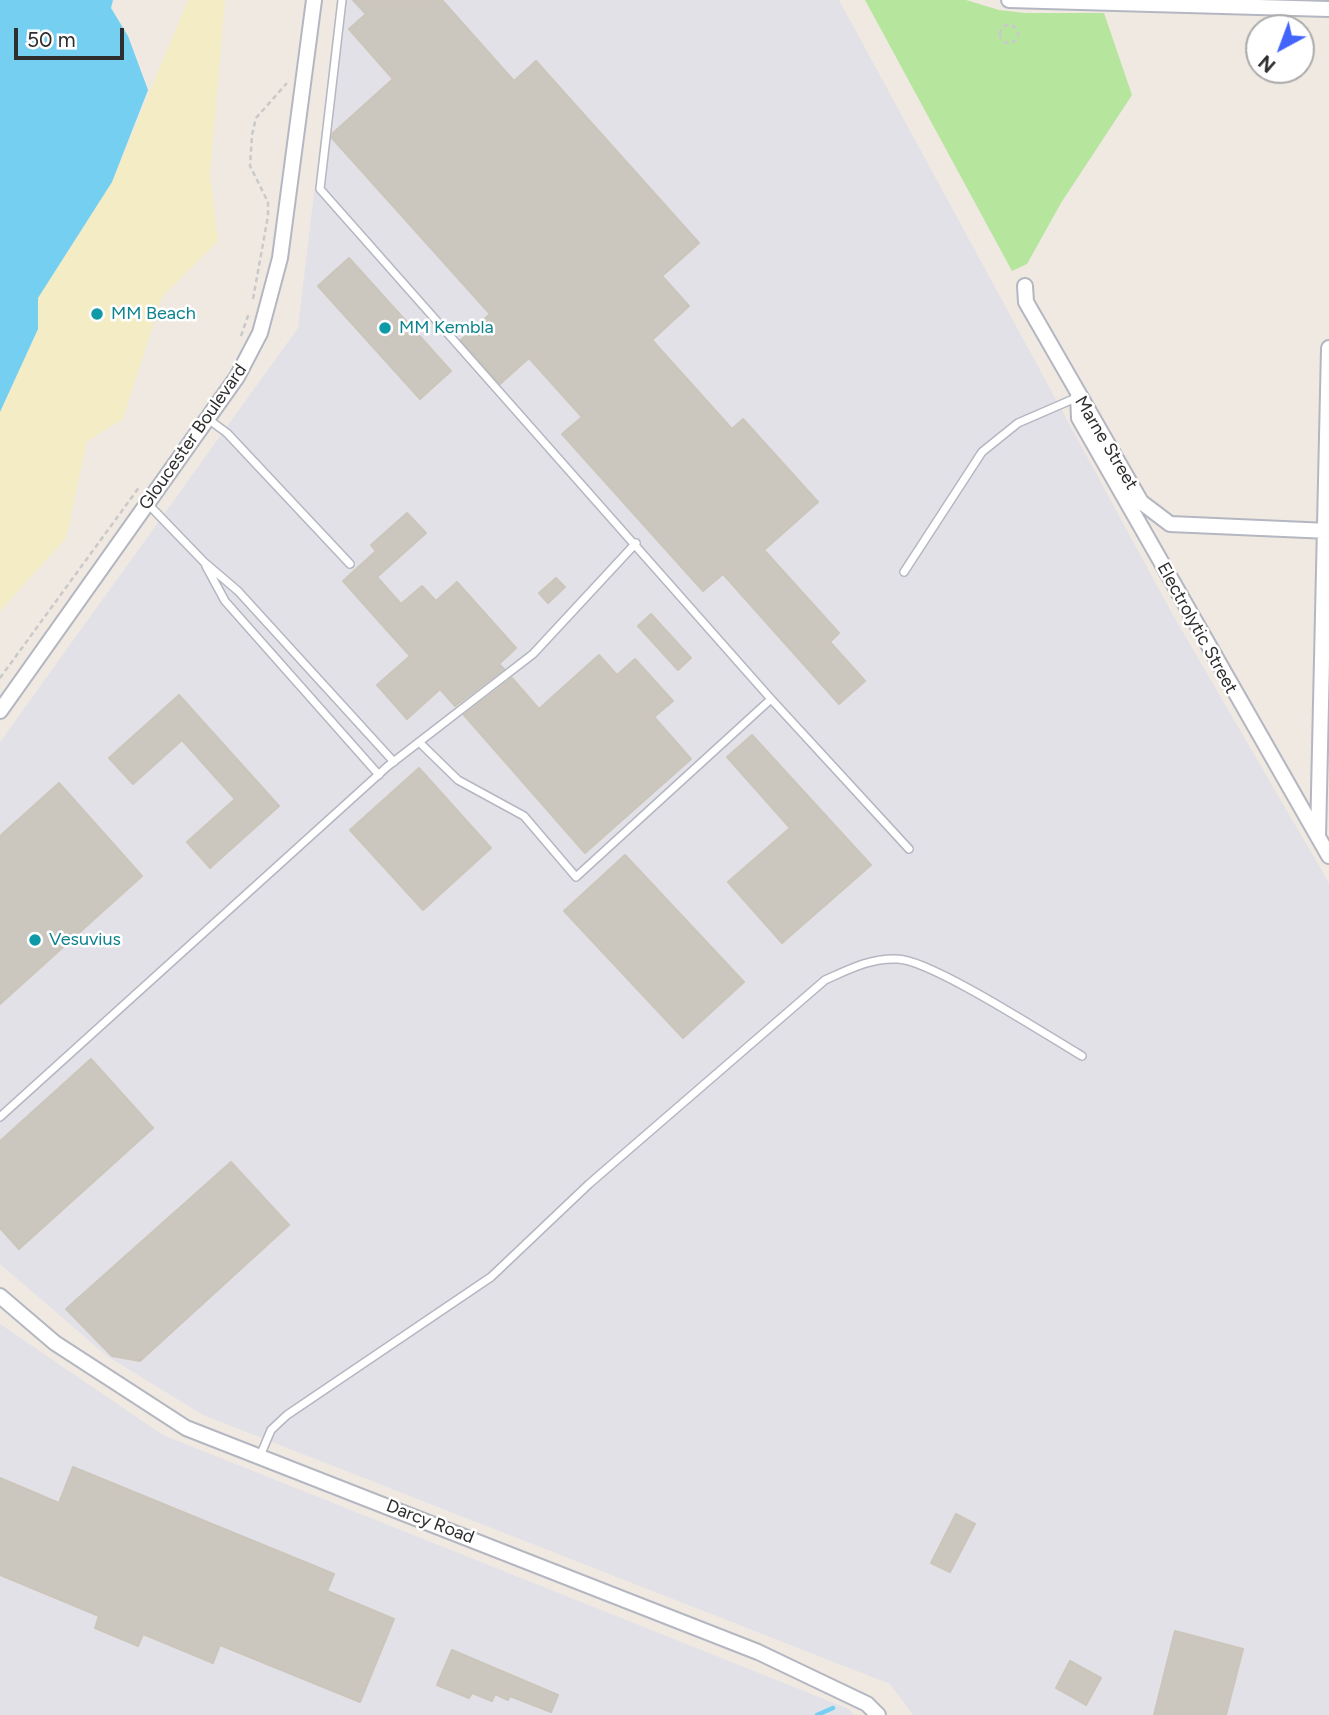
<!DOCTYPE html>
<html>
<head>
<meta charset="utf-8">
<style>
	body { margin:0 }
	#map { position:relative; width:1329px; height:1715px; overflow:hidden; background:#efe9e1; font-family:Figtree,sans-serif }
	canvas { display:block }
	.north { position:absolute; left:1245px; top:14px; width:70px; height:70px; box-sizing:border-box; background:#fff; border:2px solid #ababab; border-radius:50%; rotate:221deg; font-size:19px; font-weight:700; line-height:28px; text-align:center; color:#2e2e2e }
	.north::after { content:''; display:block; margin:auto; width:24px; height:32px; background:#4264fb; clip-path:polygon(50% 0,100% 100%,50% 72%,0 100%) }
	.scale { position:absolute; left:14px; top:28px; width:110px; height:32px; box-sizing:border-box; border:4px solid #2e2e2e; border-top:0; padding-left:9px; font-size:21px; line-height:24px; white-space:nowrap; color:#2e2e2e; -webkit-text-stroke:5px #fff; paint-order:stroke }
</style>
</head>
<body>
<div id="map">
<canvas width="1329" height="1715"></canvas>
<div class="north">N</div>
<div class="scale">50 m</div>
</div>
<script>
const c = document.querySelector('canvas').getContext('2d');
c.lineJoin = 'round';
function paint(path, color) { c.fillStyle = color; c.fill(path, 'evenodd'); }
function trace(path, color, width, dash) { c.strokeStyle = color; c.lineWidth = width; c.lineCap = dash ? 'butt' : 'round'; c.setLineDash(dash || []); c.stroke(path); }
function write(font, color, halo, rows, align = 'center') {
  c.font = font + ' Figtree,sans-serif'; c.lineWidth = 5; c.setLineDash([]); c.textBaseline = 'middle'; c.strokeStyle = halo; c.fillStyle = color; for (const [text, x, y, turn = 0] of rows) {
    c.save(); c.translate(x, y); c.rotate((+turn || 0) * Math.PI / 180); c.textAlign = isNaN(turn) ? turn : align; if (halo) c.strokeText(text, 0, 0); c.fillText(text, 0, 0); c.restore();
  }
}
paint(new Path2D(`
	M337,0H839L1173,615L1329,883V1715H913L890,1684L203,1415L107,1356L0,1264V742L298,328Z
	M0,1324L163,1435L849,1709L854,1715H0Z`), '#e3e1e8');
paint(new Path2D(`
	M865,0H966L999,10L1025,13H1104L1132,95L1061,203L1027,264L1012,271Z`), '#b6e59e');
paint(new Path2D(`
	M188,0H225L210,175L218,241L162,297L123,419L87,441L66,538L0,611V412L38,329V298L112,182Z`), '#f3ecc5');
paint(new Path2D(`
	M0,0H113L111,8L128,36L148,90L112,182L38,298V329L0,412Z`), '#75cff0');
trace(new Path2D(`
	M817,1715L833,1708`), '#75cff0', 4.5);
const building = new Path2D(`
	M353,0H442L514,81L536,61L699,243L662,276L689,306L652,340L732,429L743,419L818,502L764,550L839,633L830,642L865,681L839,704L723,574L703,591L562,434L582,417L529,358L500,384L461,340L490,314L332,138L333,133L393,79L349,29L366,14Z
	M349,258L451,371L420,399L318,286Z
	M407,513L426,533L377,577L401,604L422,586L436,601L457,582L516,648L499,664L504,669L455,706L440,689L407,719L377,685L410,656L343,581L376,551L371,545Z
	M556,578L565,587L548,603L539,593Z
	M651,614L691,658L678,670L638,626Z
	M599,655L617,675L635,659L673,701L654,717L691,759L585,853L464,715L512,678L539,709Z
	M179,695L279,806L210,868L187,842L235,799L182,740L133,784L109,758Z
	M752,735L871,865L782,943L728,882L790,828L727,757Z
	M419,768L491,848L423,910L350,830Z
	M59,783L142,876L0,1004V836Z
	M625,855L744,982L683,1038L564,911Z
	M91,1059L153,1128L19,1249L0,1228V1141Z
	M231,1162L289,1225L140,1361L112,1356L66,1309Z
	M73,1467L334,1574L327,1591L394,1619L360,1702L220,1645L213,1663L143,1634L138,1646L95,1628L99,1616L0,1575V1478L59,1503Z
	M956,1514L975,1524L950,1572L931,1563Z
	M1175,1631L1243,1649L1226,1715H1154Z
	M452,1650L558,1695L551,1712L510,1696L508,1700L495,1694L492,1701L472,1693L469,1698L437,1685Z
	M1070,1661L1101,1678L1086,1705L1056,1688Z`);
paint(building, '#cbc7bf');
trace(building, '#cbc5ba', 2);
const lane = new Path2D(`
	M342,0L320,189L771,699L909,849
	M208,419L227,433L350,564
	M148,504L204,562L238,591L394,762
	M206,566L225,601L379,775
	M904,572L982,452L1018,423L1078,397
	M419,742L458,780L524,816L576,877L771,699
	M0,1117L388,766L533,654L636,543
	M260,1456L271,1430L287,1415L491,1277L589,1184L825,980C850,969 870,958 897,959C930,959 1048,1036 1082,1056`);
const street = new Path2D(`
	M1009,0L1329,9
	M1025,286L1026,302L1141,502L1170,524L1329,531
	M1078,396L1079,418L1329,856
	M0,711L237,377L260,333L280,258L314,0
	M1318,837L1329,348
	M0,1296L55,1343L186,1428L758,1652L867,1704L878,1715`);
trace(lane, '#b4b7c1', 10);
trace(street, '#b4b7c1', 18);
trace(new Path2D(`
	M1000 34a9 9 0 1 1 18 0a9 9 0 1 1-18 0Z
	M253,299L268,216V202L250,166L252,135L256,118L287,83
	M241,336L249,313
	M0,678L140,486`), '#c9c9c9', 2.5, [5, 3.5]);
trace(lane, '#fff', 7);
trace(street, '#fff', 14);
for (const [x, y, r, color] of [
	[97,314,7,"#0f9aa8"],
	[385,328,7,"#0f9aa8"],
	[35,940,7,"#0f9aa8"]
]) { const dot = new Path2D(); dot.arc(x, y, r, 0, 2 * Math.PI); c.fillStyle = color; c.fill(dot); trace(dot, '#fff', 2.5); }
write('18px', '#0d838f', '#fff', [
	["MM Beach",111,314],
	["MM Kembla",399,328],
	["Vesuvius",49,940]
], 'left');
write('18px', '#2e2e2e', '#fff', [
	["Gloucester Boulevard",193,437,-55],
	["Marne Street",1106,443,59],
	["Electrolytic Street",1197,628,61],
	["Darcy Road",430,1522,21]
]);
</script>
</body>
</html>
